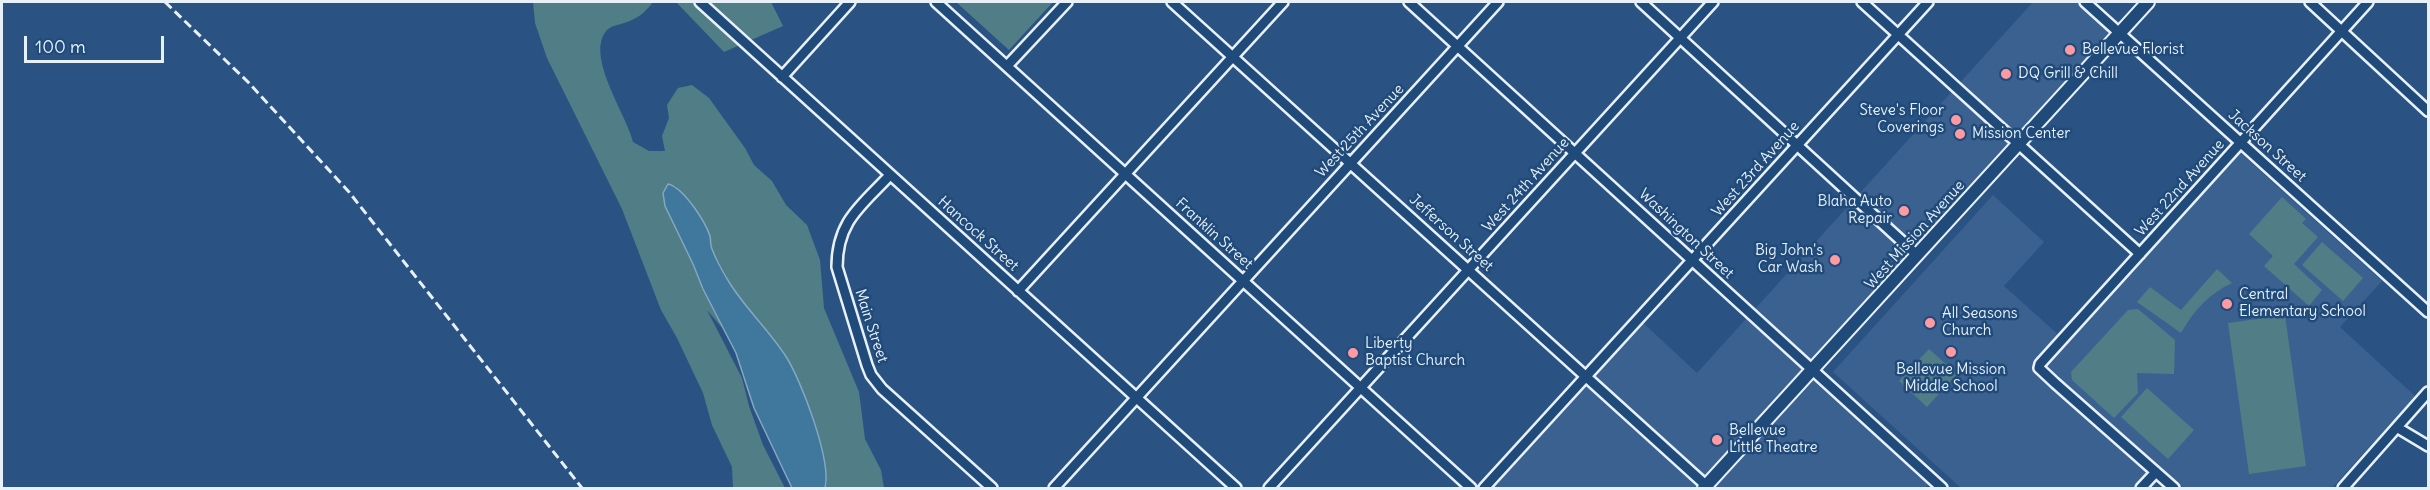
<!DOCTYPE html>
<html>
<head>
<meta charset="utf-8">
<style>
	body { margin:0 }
	#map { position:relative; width:2430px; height:490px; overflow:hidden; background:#2a5383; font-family:Delius,sans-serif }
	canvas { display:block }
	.frame { position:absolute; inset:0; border:3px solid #e8f1f8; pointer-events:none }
	.scale { position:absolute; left:24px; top:36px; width:140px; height:27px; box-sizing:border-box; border:3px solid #e8f1f8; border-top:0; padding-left:8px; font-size:18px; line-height:21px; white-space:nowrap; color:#e8f1f8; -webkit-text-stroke:4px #1f4a7a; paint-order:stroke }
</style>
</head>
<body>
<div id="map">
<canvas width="2430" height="490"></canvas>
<div class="frame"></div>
<div class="scale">100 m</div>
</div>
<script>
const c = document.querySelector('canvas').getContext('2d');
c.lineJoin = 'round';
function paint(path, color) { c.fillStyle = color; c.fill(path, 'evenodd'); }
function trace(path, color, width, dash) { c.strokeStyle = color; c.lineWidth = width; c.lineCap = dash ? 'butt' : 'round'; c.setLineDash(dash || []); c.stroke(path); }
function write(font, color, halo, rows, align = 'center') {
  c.font = font + ' Delius,sans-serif'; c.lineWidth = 5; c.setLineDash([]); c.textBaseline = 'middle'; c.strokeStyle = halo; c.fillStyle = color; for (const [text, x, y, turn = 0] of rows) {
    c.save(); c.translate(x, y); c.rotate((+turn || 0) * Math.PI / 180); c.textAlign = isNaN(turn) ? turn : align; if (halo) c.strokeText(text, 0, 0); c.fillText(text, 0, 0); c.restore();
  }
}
paint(new Path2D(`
	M2033,2H2081L2109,32L1813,369L1932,480L1925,488H1484L1639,319L1697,373Z
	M2236,149L2382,281L2340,327L2415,396L2332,488H2183L2155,463L2132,488H1961L1833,372L1993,195L2044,242L2004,286L2062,338Z`), '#3b6190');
paint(new Path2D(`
	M533,2H653C645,13 637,19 624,23C618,25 611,26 607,30C584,55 627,115 633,142L649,151H665L662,136L669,118L667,105L678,88L692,85L709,98L745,148L754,165L772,181L786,205L807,225L820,260L824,308L859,392L865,439L881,470L884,488H825L827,483L735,292L711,248L710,237L690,201L675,185L693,264L703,289L724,330L707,310L742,378L749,406L763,445L785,488H733L732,467L712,425L703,393L677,338L661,310L622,209L547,58L535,23Z
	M676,2H771L783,26L724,52Z
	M956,2H1053L1009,50Z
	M2282,197L2306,219L2302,223L2318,237L2294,264L2322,290L2309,306L2264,266L2273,256L2249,234Z
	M2322,242L2363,278L2343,301L2302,265Z
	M2217,269L2232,283C2209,294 2194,310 2181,333L2137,302L2150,287L2181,310Z
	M2138,309L2175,340L2174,374L2137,373L2138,393L2114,418L2072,380L2071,372L2128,310Z
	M2285,315L2306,466L2249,474L2228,323Z
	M1929,349L1957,374L1927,407L1899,381Z
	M2147,388L2194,430L2168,459L2121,417Z`), '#517d86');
const water = new Path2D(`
	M668,184C683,187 705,221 710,236C711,240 710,245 712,249C716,260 723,272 729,282C745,308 768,329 785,355C801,379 832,461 825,488H792L754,408L736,353L703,289L693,264L665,206L663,193Z`);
paint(water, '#40779d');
trace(water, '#83a8c1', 1.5);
const minor = new Path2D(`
	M700,2L1236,488
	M936,2L1471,488
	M1172,2L1709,488
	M1409,2L1942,488
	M1641,2L1917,255
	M1862,2L2140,254
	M2085,2L2428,312
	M2310,2L2428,111
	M1007,66L1067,2
	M782,77L850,2
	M890,175C861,206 837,221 837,267L867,365L871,375L882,389L992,488
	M1018,291L1283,2
	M2398,428L2428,446
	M1054,488L1498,2
	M1269,488L1713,2
	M1484,488L1928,2
	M2141,488L2156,472
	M2174,488L2055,383L2039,368L2040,364L2368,2
	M2343,488L2428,392`);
const major = new Path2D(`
	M1704,488L2148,2`);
trace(minor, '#e8f1f8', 14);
trace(major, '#e8f1f8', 16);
trace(minor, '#1f4a7a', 9);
trace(major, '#1f4a7a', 12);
trace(new Path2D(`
	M165,2L248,82L349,192L582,488`), '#e8f1f8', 3, [9, 4.5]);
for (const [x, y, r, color] of [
	[2070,50,6,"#ff9aa2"],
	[2006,74,6,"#ff9aa2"],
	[1956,120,6,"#ff9aa2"],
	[1960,134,6,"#ff9aa2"],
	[1904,211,6,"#ff9aa2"],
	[1835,260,6,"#ff9aa2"],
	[2227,304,6,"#ff9aa2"],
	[1930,323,6,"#ff9aa2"],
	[1951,352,6,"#ff9aa2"],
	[1353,353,6,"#ff9aa2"],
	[1717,440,6,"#ff9aa2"]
]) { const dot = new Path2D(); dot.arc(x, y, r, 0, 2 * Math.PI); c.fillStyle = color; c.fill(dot); trace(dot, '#1f4a7a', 2); }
write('15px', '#e8f1f8', '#1f4a7a', [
	["Bellevue Florist",2082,50],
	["DQ Grill & Chill",2018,74],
	["Steve's Floor",1944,111,"right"],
	["Coverings",1944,128,"right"],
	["Mission Center",1972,134],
	["Blaha Auto",1892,202,"right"],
	["Repair",1892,219,"right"],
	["Big John's",1823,251,"right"],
	["Car Wash",1823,268,"right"],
	["Central",2239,295],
	["Elementary School",2239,312],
	["All Seasons",1942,314],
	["Church",1942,331],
	["Liberty",1365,344],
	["Baptist Church",1365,361],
	["Bellevue Mission",1951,370,"center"],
	["Middle School",1951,387,"center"],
	["Bellevue",1729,431],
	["Little Theatre",1729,448]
], 'left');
write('15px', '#e8f1f8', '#1f4a7a', [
	["West 25th Avenue",1360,131,-47],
	["Jackson Street",2267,146,42],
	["West 23rd Avenue",1756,169,-48],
	["West 24th Avenue",1526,185,-48],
	["West 22nd Avenue",2180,188,-48],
	["Jefferson Street",1451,233,42],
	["Hancock Street",978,234,42],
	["Franklin Street",1214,234,42],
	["Washington Street",1686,234,43],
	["West Mission Avenue",1915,235,-48],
	["Main Street",871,326,72]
]);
</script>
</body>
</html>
